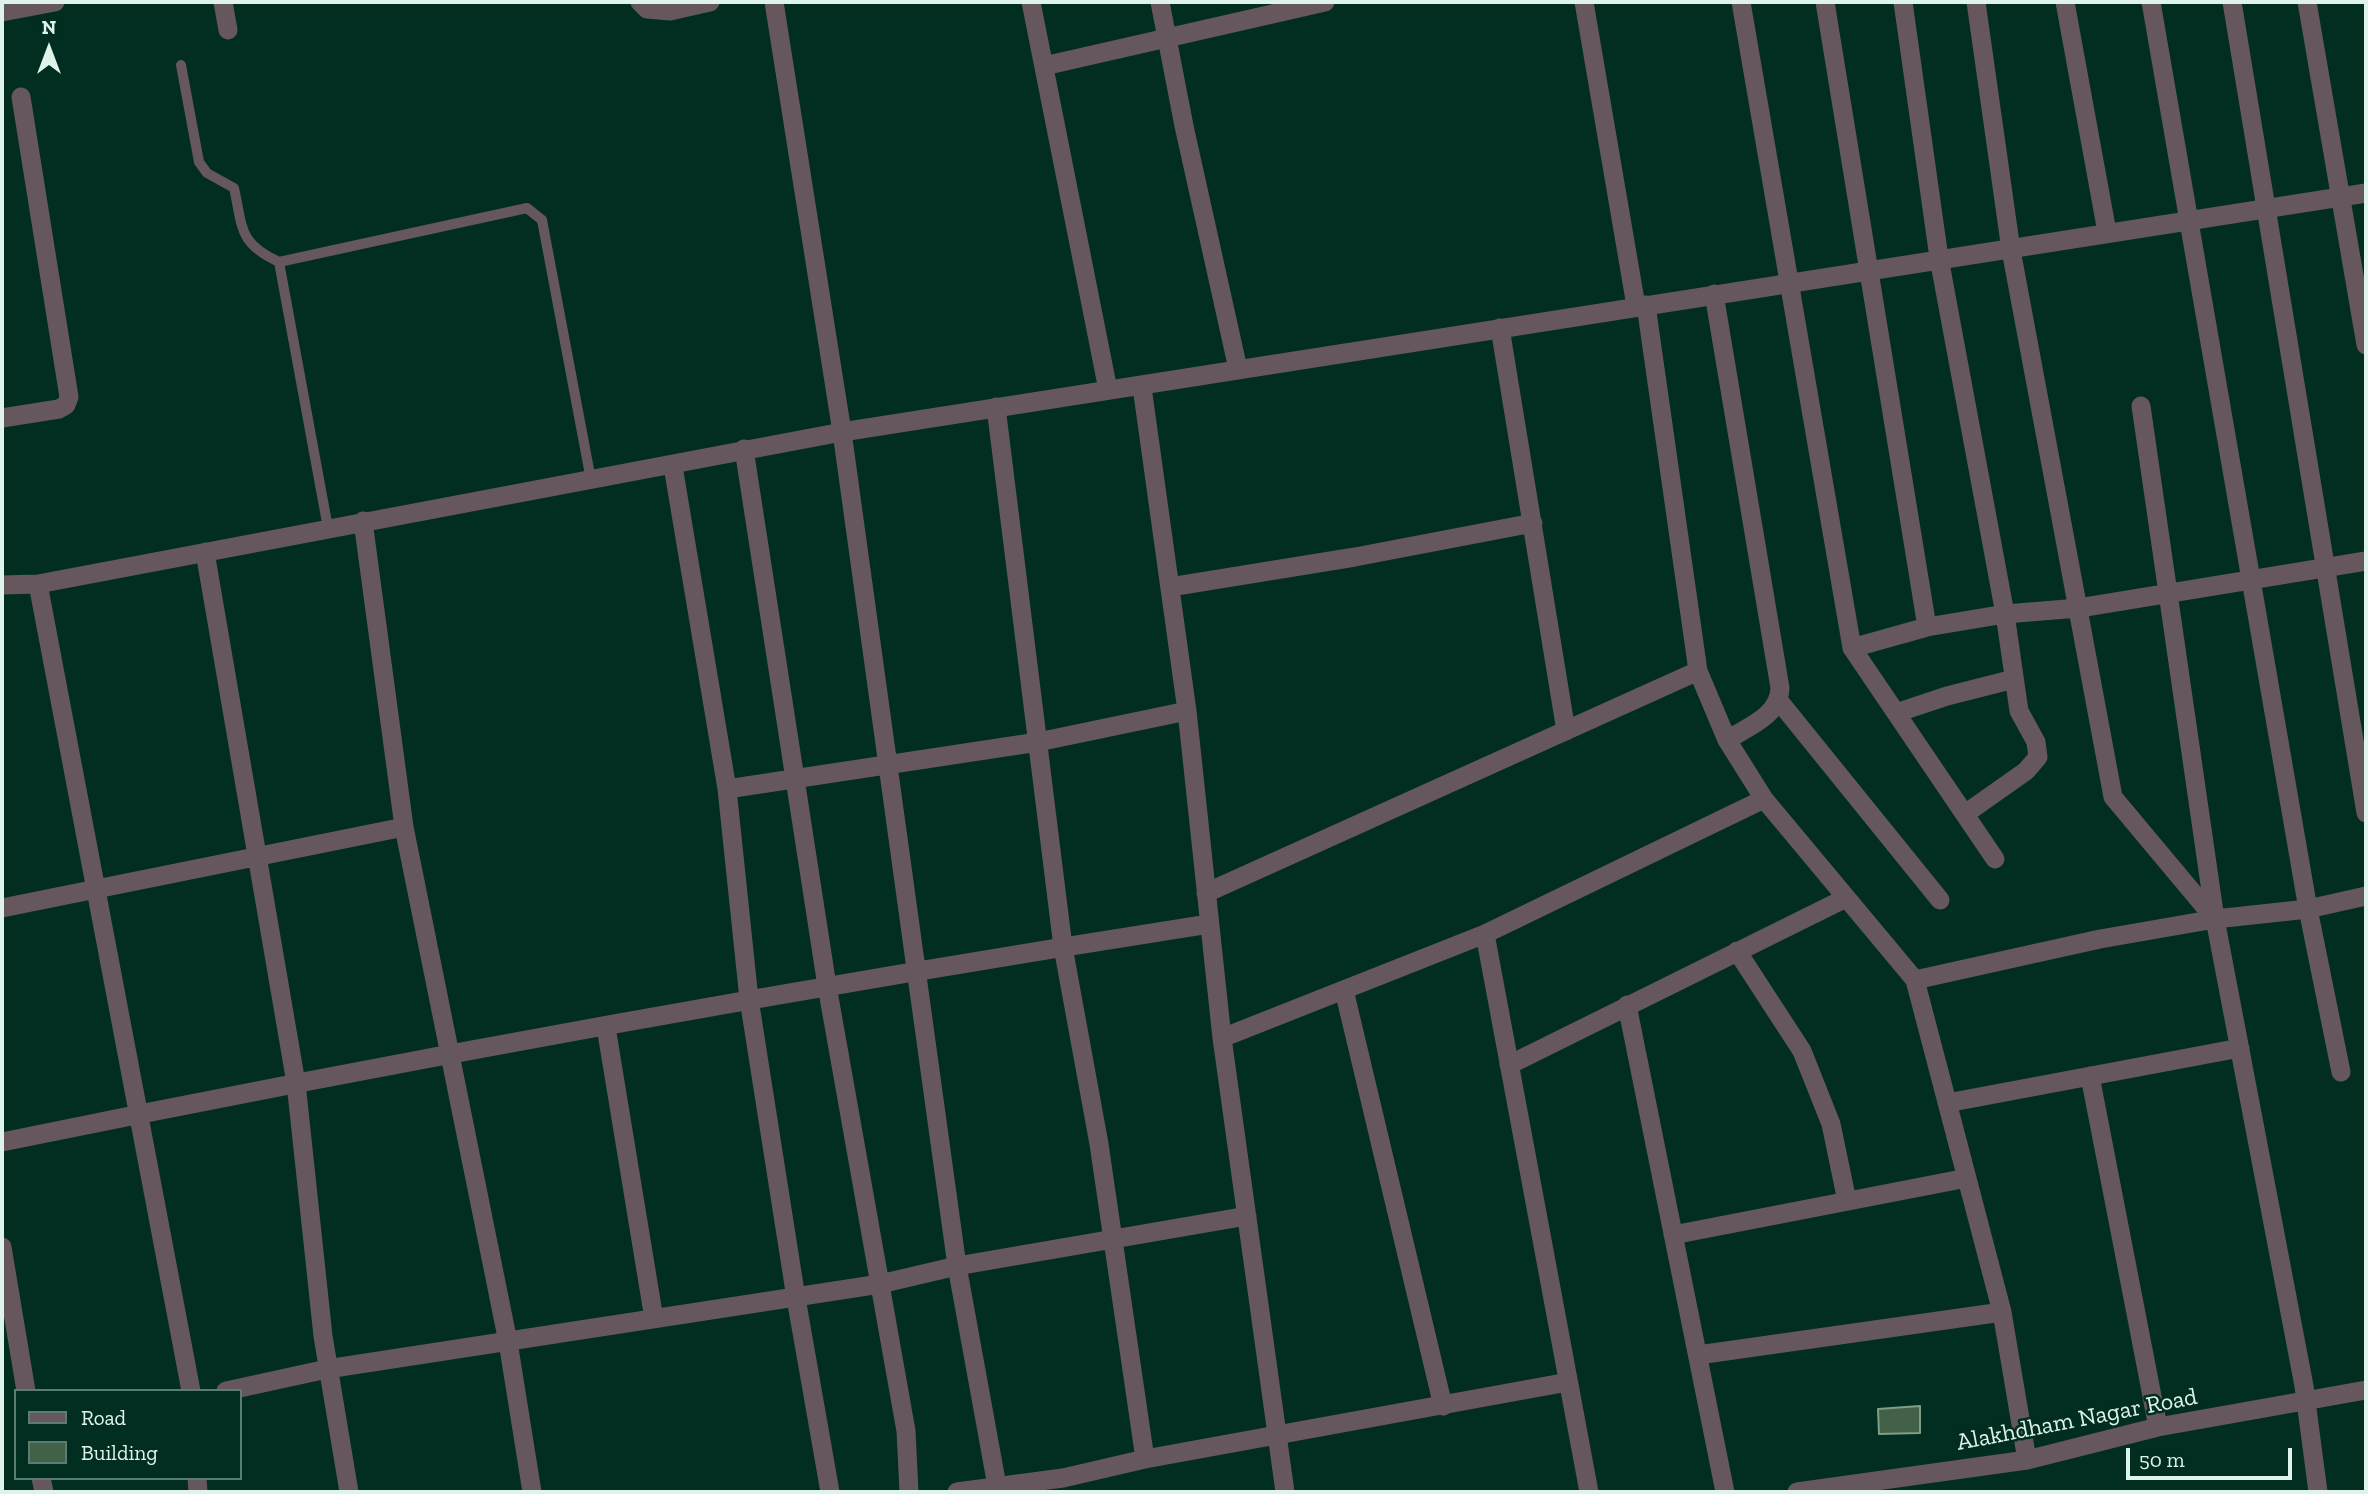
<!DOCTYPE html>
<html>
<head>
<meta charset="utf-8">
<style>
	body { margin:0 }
	#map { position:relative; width:2368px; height:1494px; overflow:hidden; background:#022d21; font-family:"Zilla Slab",serif }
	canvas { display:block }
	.frame { position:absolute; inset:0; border:4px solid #def4eb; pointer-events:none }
	.legend { position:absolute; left:14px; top:1389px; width:228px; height:91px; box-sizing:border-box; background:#022d21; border:2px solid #5a7d72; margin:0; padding:9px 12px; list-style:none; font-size:21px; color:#def4eb }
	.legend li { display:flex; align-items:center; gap:14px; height:35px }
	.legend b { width:35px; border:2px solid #5a7d72 }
	.north { position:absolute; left:14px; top:14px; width:70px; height:70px; -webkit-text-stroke:5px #022d21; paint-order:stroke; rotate:0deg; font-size:19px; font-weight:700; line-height:28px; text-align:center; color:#def4eb }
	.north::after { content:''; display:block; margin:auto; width:24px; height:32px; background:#def4eb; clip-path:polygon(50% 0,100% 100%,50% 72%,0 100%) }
	.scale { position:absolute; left:2126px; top:1448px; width:166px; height:32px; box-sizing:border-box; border:4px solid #def4eb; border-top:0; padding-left:9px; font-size:21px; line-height:24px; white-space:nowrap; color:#def4eb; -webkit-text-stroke:5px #022d21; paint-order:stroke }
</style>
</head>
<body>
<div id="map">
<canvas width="2368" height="1494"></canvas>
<div class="frame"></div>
<ul class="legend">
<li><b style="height:9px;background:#66565d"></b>Road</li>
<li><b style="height:19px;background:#436049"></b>Building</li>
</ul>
<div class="north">N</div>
<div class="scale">50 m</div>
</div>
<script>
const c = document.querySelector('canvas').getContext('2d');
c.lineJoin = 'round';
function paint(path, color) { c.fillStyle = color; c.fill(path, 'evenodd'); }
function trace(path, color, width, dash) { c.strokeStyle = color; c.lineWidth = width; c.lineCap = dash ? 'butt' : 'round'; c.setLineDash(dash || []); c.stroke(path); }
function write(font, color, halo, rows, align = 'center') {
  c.font = font + ' "Zilla Slab",serif'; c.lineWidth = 5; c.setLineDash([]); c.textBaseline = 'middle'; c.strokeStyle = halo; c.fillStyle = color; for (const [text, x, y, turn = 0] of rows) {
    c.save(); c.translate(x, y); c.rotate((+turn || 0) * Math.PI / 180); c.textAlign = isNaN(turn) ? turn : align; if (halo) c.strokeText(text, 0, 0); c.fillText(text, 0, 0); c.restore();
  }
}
const building = new Path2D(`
	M1920,1406V1433L1879,1434L1878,1409Z`);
paint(building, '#436049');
trace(building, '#7f9e85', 2);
trace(new Path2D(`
	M181,65L199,162L207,173L234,188C243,228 238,243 279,262L328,528
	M279,262L527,208L542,220L591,480`), '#66565d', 10);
trace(new Path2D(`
	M223,2L228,30
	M640,2L647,9L670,11L710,2
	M774,2L842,432L957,1266L997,1486
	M1031,2L1108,390
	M1160,2L1184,126L1238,369
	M1584,2L1636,306
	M1741,2L1852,648L1995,859
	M1825,2L1927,627
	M1903,2L1939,258L2005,614L2019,711L2036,742L2038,757L2026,771L1965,814
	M1976,2L2011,250L2113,797L2215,919L2308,909L2366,896
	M2065,2L2107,232
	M2151,2L2308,909L2341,1072
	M2232,2L2366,813
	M2307,2L2366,345
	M2,12L55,2
	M1044,66L1325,2
	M1714,294L1780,688C1779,716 1749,726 1727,740
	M1646,305L1698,671L1727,740L1764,799
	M1500,328L1566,731
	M1142,387L1187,711L1222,1038L1285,1492
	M996,407L1063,947L1099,1144L1145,1459
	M2,418L59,409L66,405L69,397L21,97
	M744,449L827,986L906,1431L909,1492
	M673,466L727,789L749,999L796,1298L830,1492
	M363,521L404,827L508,1342L532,1492
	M205,552L296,1083L323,1336L349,1492
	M38,584L191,1391
	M2,585L38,584L842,432L2366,193
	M1170,587L1355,557L1533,523
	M1852,648L1927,627L2005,614L2079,608L2366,561
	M1779,701L1940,900
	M1896,713L1947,696L2014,679
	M727,789L1038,742L1187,711
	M1206,893L1698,671
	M2,908L404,827
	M2215,919L2304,1386L2318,1492
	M1737,951L1802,1051L1831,1124L1847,1201
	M1915,980L2100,939L2215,919L2141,406
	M1344,990L1443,1406
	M1627,1005L1725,1492
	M606,1027L654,1319
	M1222,1038L1485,934
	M1509,1065L1846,898
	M2090,1076L2158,1427
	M1947,1103L2240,1048
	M2,1142C402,1060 805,987 1209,924
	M1673,1235L1967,1178
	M2,1247L26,1391
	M1698,1355L2002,1312
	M226,1391L327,1369L880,1284L957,1266L1247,1216
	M41,1478L44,1492
	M197,1478L198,1492
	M957,1492L1063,1478L1145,1459L1568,1382
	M1589,1492L1485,934L1764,799L1915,980L2002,1312L2027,1460
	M1797,1492L2027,1460L2158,1427L2366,1390`), '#66565d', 19);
write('24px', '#def4eb', '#022d21', [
	["Alakhdham Nagar Road",2077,1420,-11]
]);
</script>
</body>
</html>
